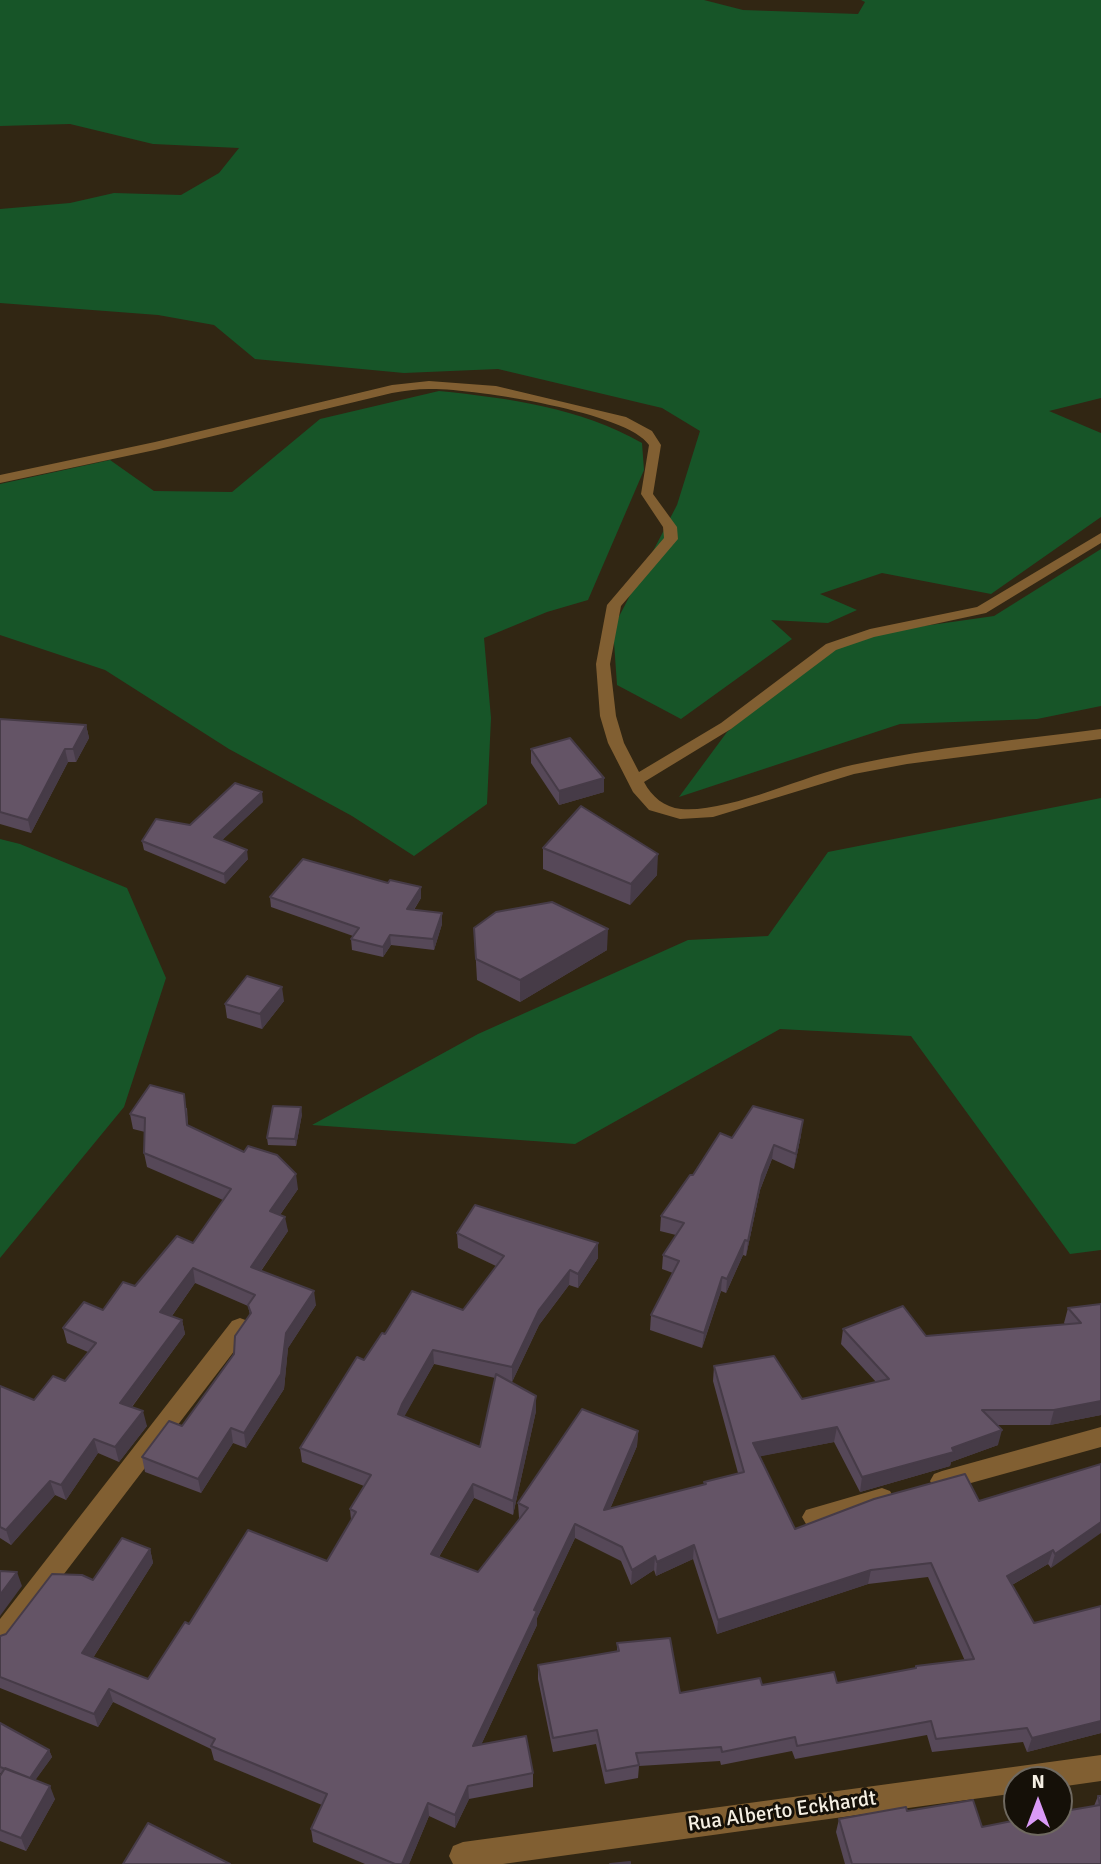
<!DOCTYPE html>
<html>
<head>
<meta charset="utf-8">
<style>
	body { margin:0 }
	#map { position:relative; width:1101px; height:1864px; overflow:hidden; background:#312613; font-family:Signika,sans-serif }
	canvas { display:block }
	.north { position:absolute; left:1003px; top:1766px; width:70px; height:70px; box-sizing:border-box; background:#151008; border:2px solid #6f6960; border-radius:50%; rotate:0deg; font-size:19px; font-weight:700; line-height:28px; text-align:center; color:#f5efe3 }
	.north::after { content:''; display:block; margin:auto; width:24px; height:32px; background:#da9af7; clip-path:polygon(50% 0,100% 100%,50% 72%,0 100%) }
</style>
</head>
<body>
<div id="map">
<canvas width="1101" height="1864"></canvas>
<div class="north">N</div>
</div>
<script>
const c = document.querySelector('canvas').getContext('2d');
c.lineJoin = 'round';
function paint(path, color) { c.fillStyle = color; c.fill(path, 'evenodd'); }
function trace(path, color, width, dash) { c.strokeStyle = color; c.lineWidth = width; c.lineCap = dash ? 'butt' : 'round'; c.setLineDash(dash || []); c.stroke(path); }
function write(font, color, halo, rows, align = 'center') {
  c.font = font + ' Signika,sans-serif'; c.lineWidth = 6; c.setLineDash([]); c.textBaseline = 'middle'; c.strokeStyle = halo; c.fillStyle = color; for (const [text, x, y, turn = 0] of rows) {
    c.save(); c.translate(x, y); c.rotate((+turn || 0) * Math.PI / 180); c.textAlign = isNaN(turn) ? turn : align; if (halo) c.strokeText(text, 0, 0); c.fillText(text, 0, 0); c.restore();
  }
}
paint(new Path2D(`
	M0,0H704L743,10L858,14L865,2L861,0H1101V398L1049,411L1101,433V517L991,594L882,573L820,594L857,610L828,623L771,620L792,639L681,719L617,685L613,628L677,505L700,431L662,408L498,369L404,373L255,359L214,325L158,315L0,303V209L70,203L114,193L181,195L219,173L239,148L153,144L70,124L0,126Z
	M439,391C508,398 581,408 642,443L644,470L588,600L547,612L484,638L491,718L487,804L414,856L352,816L229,749L105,670L0,635V484L110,460L154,491L232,492L320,419Z
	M1101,549V706L1037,719L900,724L679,797L727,732L846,637L994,616Z
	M1101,798V1250L1070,1254L911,1036L780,1029L575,1144L312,1125L478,1034L688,940L768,936L828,852Z
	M0,839L20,844L127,888L166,978L124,1107L0,1258Z`), '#175528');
paint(new Path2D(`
	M429,381L496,386L626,417L652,431L661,445L653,494L677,527L678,539L621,606L610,664L616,716L624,743L639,772L721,723L826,644L870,629L977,607L1101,533V543L986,613L874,637L836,650L731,729L644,782C652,797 664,807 681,809C728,813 803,776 852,765C934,747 1018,740 1101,729V739L907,764L854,774L713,817L680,819L649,810L633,792L608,743L600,716L596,664L607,605L664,538L663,527L641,494L649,445C628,412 471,388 429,389C417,389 404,391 392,393L155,450L0,483V475L155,442L392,385Z
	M240,1318L248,1321L251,1327L248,1333L9,1646L0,1650V1619L232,1321Z
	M1101,1427V1447L942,1491L934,1488L930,1481L934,1474L942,1471Z
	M882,1488L890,1491L894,1498L890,1505L814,1527L806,1524L802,1517L806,1510Z
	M1101,1755V1781L1059,1787V1780H1017V1793L503,1864H453L449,1856L453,1846L463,1842Z`), '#815f32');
paint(new Path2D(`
	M0,719L86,725L89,738L76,762H68L31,833L0,824Z
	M531,749L604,778V792L559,805L531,763Z
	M263,802L222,840L248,859L225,884L144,850L142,841Z
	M543,848L657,875L630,905L543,869Z
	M270,897L421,898L414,910L442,924L434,950L391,945L383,957L352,950L351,939L353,936L271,907Z
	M474,928L607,950L520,1002L477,980Z
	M284,1001L262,1029L227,1018L225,1004Z
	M187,1108L188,1125L298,1189L280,1215L288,1231L261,1271L316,1305L288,1348L284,1389L246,1448L233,1443L201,1493L145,1472L142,1457L182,1426L234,1354L250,1315L248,1306L195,1283L172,1316L182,1320L185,1334L132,1407L147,1426L119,1462L98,1453L66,1500L55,1495L11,1545L0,1538V1386L34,1400L65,1381L88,1352L67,1343L63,1328L103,1310L193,1243L223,1200L147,1167L144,1153L145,1132L133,1129L130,1114Z
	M302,1114L296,1146L268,1145L267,1138Z
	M801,1135L794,1169L772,1159L760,1190L746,1256L743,1255L726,1293L721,1291L702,1348L650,1330L651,1315L673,1273L662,1269L663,1255L676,1235L660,1231L661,1216L693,1175L732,1138Z
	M457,1233L598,1258L578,1288L569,1285L539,1325L512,1382H510L536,1396V1411L513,1515L474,1498L439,1557L478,1572L520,1518H519L518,1503L638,1431L637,1446L610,1509L704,1485V1482L738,1473L713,1381L714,1366L802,1399L876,1382L841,1344L843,1329L926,1336L1066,1325L1064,1323L1068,1308L1101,1304V1415L1050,1425H996L998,1445L951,1462L950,1466L860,1492L834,1442L760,1456L795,1529L979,1501L1101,1464L1051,1568L1048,1564L1012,1585L1034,1623L1101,1606V1733L1027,1752L1023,1742L932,1752L927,1735L795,1759L792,1751L721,1765L720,1761L639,1766L638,1778L605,1784L596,1744L553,1752L538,1679V1665L617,1652V1643L680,1693L762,1685L837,1683L915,1669L916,1666L965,1661L928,1577L868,1584L717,1634L693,1559L656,1576L654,1570L631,1585L621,1561L575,1538L537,1618V1625L481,1745L533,1773V1787L469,1799L455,1828L429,1816L409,1864H365L313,1842L311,1829L322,1805L214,1760L211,1749L113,1702L98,1727L0,1688V1636L6,1634L93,1580L150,1549L153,1563L93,1658L148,1679L189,1624L327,1561L351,1520L350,1509L364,1486L302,1462L300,1448L364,1360L385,1334L463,1310L496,1266L458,1248ZM434,1364L495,1378L480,1447L404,1416Z
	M0,1723L49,1750L52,1757L35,1780L55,1799L26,1851L0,1841V1776L2,1774L0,1773Z
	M1098,1796H1101V1864H845L836,1832L839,1819L907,1811L982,1827L1094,1806Z`), '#564858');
paint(new Path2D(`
	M86,725L89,738L76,762L73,749Z
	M65,749L68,762L31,833L28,820Z
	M604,778V792L559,805V791Z
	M262,792L263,802L216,846L214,837Z
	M247,850L248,859L225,884L224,874Z
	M658,854L657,875L630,905L631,884Z
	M421,887V898L407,920V909Z
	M442,913V924L434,950L433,939Z
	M608,929L607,950L520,1002V980Z
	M390,935L391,945L383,957V947Z
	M282,987L284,1001L262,1029L260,1014Z
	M301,1107L302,1114L296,1146L295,1139Z
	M803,1120L801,1135L794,1169L796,1154Z
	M774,1145L772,1159L760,1190L746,1256L748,1241L762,1175Z
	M296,1174L298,1189L272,1226L270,1211Z
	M285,1217L288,1231L253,1282L251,1267Z
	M745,1240L743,1255L726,1293L727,1279Z
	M598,1243V1258L578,1288V1274Z
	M193,1268L195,1283L164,1327L160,1312Z
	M570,1270L569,1285L539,1325L512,1382V1367L539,1310Z
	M722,1277L721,1291L702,1348L704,1333Z
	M314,1291L316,1305L288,1348L284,1389L246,1448L244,1433L286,1333Z
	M182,1320L185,1334L124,1417L120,1403Z
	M433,1350L434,1364L403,1419L398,1414L402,1404Z
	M536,1396V1411L513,1515V1501Z
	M1101,1401V1415L1050,1425L1054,1410Z
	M143,1411L147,1426L119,1462L115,1447Z
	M837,1427L834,1442L752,1458L753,1443Z
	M231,1428L233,1443L201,1493L198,1479Z
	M1002,1430L998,1445L951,1462L950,1466L860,1492L862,1477L952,1448Z
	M638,1431L637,1446L603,1525L604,1510Z
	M94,1439L98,1453L66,1500L61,1485Z
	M50,1481L55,1495L11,1545L6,1530Z
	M473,1484L474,1498L432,1568L431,1554Z
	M1101,1522V1533L1051,1568L1055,1554Z
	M575,1524V1538L537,1618V1625L474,1760L473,1746L534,1610Z
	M694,1545L693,1559L656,1576L657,1562Z
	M150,1549L153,1563L87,1667L82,1653Z
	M1053,1550L1048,1564L1003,1590L1007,1576Z
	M655,1556L654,1570L631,1585L632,1570Z
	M871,1570L868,1584L717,1634L718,1620Z
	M17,1572L22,1586L0,1616V1595Z
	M109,1689L113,1702L98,1727L94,1714Z
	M1101,1721V1733L1027,1752L1032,1738Z
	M49,1750L52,1757L29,1789L26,1782Z
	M50,1786L55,1799L26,1851L21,1838Z
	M468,1786L469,1799L455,1828V1815Z
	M428,1803L429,1816L409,1864H402Z`), '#463b47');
const building = new Path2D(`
	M0,719L86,725L73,749H65L28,820L0,812Z
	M570,738L604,778L559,791L531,749Z
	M235,783L262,792L214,837L247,850L224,874L142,841L156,819L190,825Z
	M581,806L658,854L631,884L543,848Z
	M303,859L388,883L390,880L421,887L407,909L442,913L433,939L390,935L383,947L351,939L359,928L270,897Z
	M552,902L608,929L520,980L476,959L474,928L496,912Z
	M247,976L282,987L260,1014L225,1004Z
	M150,1085L184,1094L187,1125L244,1152L248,1146L277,1155L296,1174L270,1211L285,1217L251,1267L314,1291L286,1333L281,1374L244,1433L231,1428L198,1479L142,1457L169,1421L182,1426L234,1354L235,1336L251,1313L248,1305L255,1295L193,1268L160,1312L182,1320L120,1403L143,1411L115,1447L94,1439L61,1485L50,1481L6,1530L0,1527V1386L34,1400L53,1376L65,1381L96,1343L63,1328L84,1302L103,1310L123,1282L135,1286L177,1236L193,1243L231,1189L144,1153L145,1118L130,1114Z
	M273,1106L301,1107L295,1139L267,1138Z
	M753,1106L803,1120L796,1154L774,1145L762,1175L748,1241L745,1240L727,1279L722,1277L704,1333L651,1315L679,1261L663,1255L684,1223L661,1216L690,1175H693L720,1133L732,1138Z
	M475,1205L598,1243L578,1274L570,1270L539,1310L512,1367L433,1350L402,1404L398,1414L480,1447L496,1374L536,1396L513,1501L473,1484L431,1554L478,1572L528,1508L518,1503L582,1409L638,1431L604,1510L706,1484L704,1482L744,1472L714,1366L774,1356L802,1399L889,1379L843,1329L903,1306L926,1336L1081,1323L1068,1308L1101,1304V1401L1054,1410H982L1002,1430L952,1448L954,1452L862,1477L837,1427L753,1443L795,1529L874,1499L965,1474L979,1501L1101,1464V1522L1055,1554L1053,1550L1007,1576L1034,1623L1101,1606V1721L1032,1738L1027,1728L936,1739L931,1721L797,1746L795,1737L722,1752L721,1747L636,1753L639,1765L606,1771L597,1730L553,1738L538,1665L619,1651L617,1643L670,1638L680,1693L760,1678L762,1685L834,1672L837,1683L916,1668V1666L974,1659L931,1563L871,1570L718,1620L694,1545L657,1562L655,1556L632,1570L622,1547L575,1524L534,1610L537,1611L473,1746L526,1736L533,1773L468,1786L455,1815L428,1803L402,1864H395L311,1829L327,1794L211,1746L215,1739L109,1689L94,1714L0,1677V1636L6,1634L52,1574L82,1575L93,1580L122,1538L150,1549L82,1653L148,1679L185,1622L189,1624L248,1530L327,1561L356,1512L350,1509L371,1475L300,1448L357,1357L364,1360L382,1333L385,1334L412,1291L463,1310L504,1256L457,1233Z
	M0,1571L17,1572L0,1595Z
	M0,1723L49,1750L30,1778L0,1767Z
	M5,1768L50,1786L21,1838L0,1830V1776Z
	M1098,1796H1101V1864H852L839,1819L906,1807L907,1811L973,1800L982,1827L1017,1820V1822H1059V1812L1100,1805Z
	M148,1823L230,1864H123Z
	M630,1862V1864H610Z`);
paint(building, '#645466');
trace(building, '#463b47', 2);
write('21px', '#f5efe3', '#151008', [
	["Rua Alberto Eckhardt",782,1812,-8]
]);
</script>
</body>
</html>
